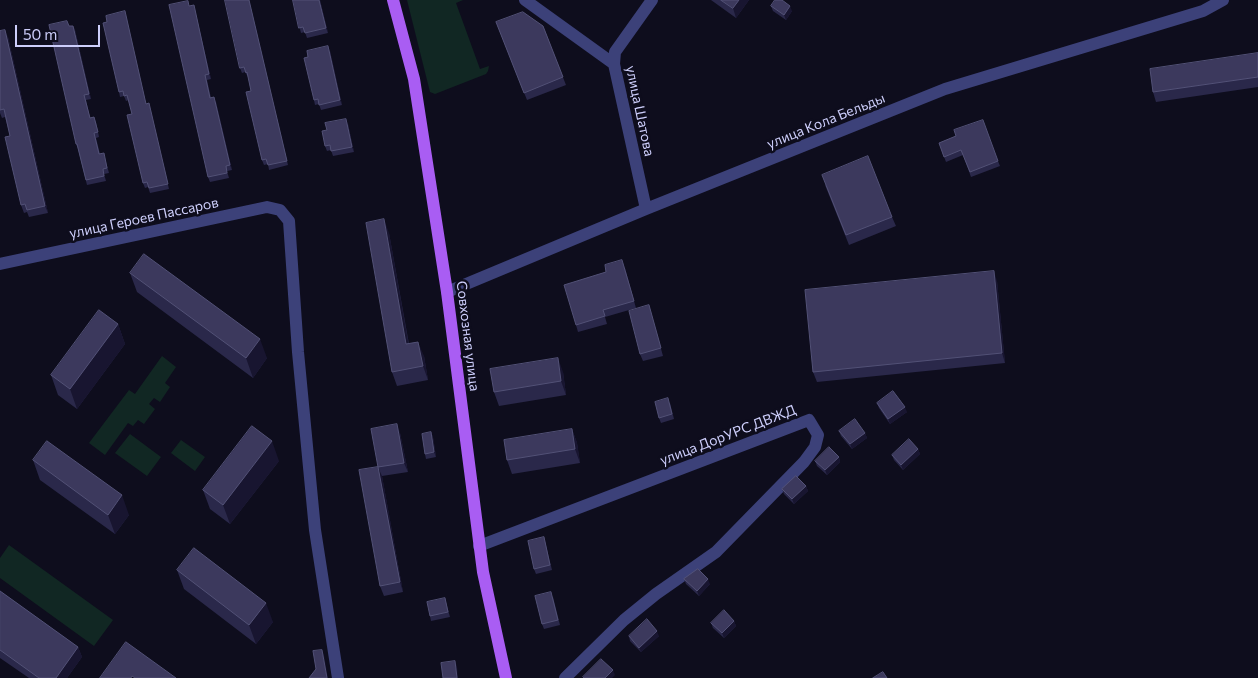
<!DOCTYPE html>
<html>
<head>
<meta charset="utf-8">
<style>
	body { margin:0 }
	#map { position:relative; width:1258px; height:678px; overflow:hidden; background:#0e0d1d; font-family:Commissioner,sans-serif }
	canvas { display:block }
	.scale { position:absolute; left:15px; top:25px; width:85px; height:22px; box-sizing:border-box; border:2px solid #cdcefb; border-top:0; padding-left:6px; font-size:15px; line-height:18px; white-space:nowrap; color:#cdcefb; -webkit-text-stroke:4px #0e0d1d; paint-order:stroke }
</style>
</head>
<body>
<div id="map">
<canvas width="1258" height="678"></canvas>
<div class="scale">50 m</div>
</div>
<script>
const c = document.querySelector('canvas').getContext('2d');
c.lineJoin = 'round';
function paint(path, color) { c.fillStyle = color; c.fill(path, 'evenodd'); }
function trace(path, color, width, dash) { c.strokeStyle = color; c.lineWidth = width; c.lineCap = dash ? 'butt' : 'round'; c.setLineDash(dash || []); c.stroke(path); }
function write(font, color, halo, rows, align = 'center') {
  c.font = font + ' Commissioner,sans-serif'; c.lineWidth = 5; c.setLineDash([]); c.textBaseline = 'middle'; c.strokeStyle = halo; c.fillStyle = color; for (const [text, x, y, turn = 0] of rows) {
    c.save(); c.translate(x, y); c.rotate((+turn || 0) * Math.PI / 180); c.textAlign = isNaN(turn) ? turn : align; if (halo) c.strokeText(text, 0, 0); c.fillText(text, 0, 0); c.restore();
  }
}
paint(new Path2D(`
	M407,0H463L456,3L480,69L489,66L488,71L486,74L435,94L430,92Z
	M162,356L176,367L165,383L170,387L160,402L154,398L149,404L155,409L144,424L138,420L133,426L128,423L105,455L89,443L129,390L135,394Z
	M130,434L161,457L147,476L115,453Z
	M181,440L205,457L195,471L171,453Z
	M9,545L113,620L94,646L0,578V558Z`), '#112723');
trace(new Path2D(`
	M525,0L614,64
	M646,209L614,64L615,52L652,0
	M0,264L267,207L280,210L289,221L298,352L315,530L338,678
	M447,292L646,209L945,89L1203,11L1223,0
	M479,546L809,420L818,435L815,447L804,462L716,552L656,594L624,620L565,678`), '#3c4179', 12);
trace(new Path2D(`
	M393,0L414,79L447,292L483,572L506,678`), '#a95df3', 12);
paint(new Path2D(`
	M249,0L288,165L269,170L268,164L264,165L262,160L251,91L248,77L245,72L242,73L240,68Z
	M293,0H320L328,33L307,38L305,32L301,33Z
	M711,0H749L736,18Z
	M190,6L195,10L211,79L207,80L211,98L216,102L232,170L227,171L229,178L210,182L208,177Z
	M771,6L792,11L786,20L773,11Z
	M126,16L146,104L150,108L169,189L150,193L148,187L145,188L143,183L132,114L129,100L126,101L124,96L120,97L119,92Z
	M496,22L543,26L566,85L527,100Z
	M69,26H73L75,30L91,99L86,100L90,118L94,117L96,122L99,137L96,138L100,154L105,158L109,173L104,174L106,181L87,185L78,149L76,144Z
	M0,31L8,37L48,213L29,217L27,212L24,213L21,205L10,136L5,117L2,118L0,113Z
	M330,51L342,105L321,110L319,104L315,105L314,100Z
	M1258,53V87L1156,102L1153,92Z
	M348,124L354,152L333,156L331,150L327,151L325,146Z
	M956,136L998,161L1000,166L971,177L963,155L946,162L939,143Z
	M825,185L892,217L896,226L849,245Z
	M389,233L409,344L424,356L428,380L397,386L392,372Z
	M625,268L636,308L605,317L607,324L578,332L576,325Z
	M130,273L267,358L253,378L137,292Z
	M997,281L1005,363L817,382L813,372Z
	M649,305L663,356L643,361L640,354Z
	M118,324L125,344L77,409L58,395L51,375Z
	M563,372L566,395L499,406L494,392Z
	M670,403L674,419L661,423L659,418Z
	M877,403L907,412L890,424L879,408Z
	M572,429L577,443L580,463L512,474L507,460Z
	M839,431L865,433L867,438L852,449L841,436Z
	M431,432L433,437L436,457L426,459L425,454Z
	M400,433L408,472L382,476L403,592L384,596L380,586L378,467Z
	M918,449L920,454L903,470L894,460L892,455Z
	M839,457L840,462L827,475L817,466L815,461Z
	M33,460L129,515L115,534L40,480Z
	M279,461L230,524L210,509L203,490Z
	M806,486L808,491L794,504L784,494L782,489Z
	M544,537L552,570L536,574L534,569Z
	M177,570L273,622L256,644L184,589Z
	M684,579L710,584L699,596L686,584Z
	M0,591L78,647L82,657L67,678H29L0,658Z
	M553,597L560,625L544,629L542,624Z
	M445,598L450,617L431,621L430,616Z
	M734,621L736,626L724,638L713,628L711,623Z
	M629,636H659L641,652L630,641Z`), '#2a284a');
paint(new Path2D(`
	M319,0H320L328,33L326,28Z
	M739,0H749L736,18L733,8Z
	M194,5L195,10L211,79L209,74Z
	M790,6L792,11L786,20L784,15Z
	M73,26L75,30L91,99L89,94Z
	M5,30L8,37L48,213L45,206Z
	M328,46L330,51L342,105L340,100Z
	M214,97L216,102L232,170L230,165Z
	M346,119L348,124L354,152L352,147Z
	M384,219L389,233L411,358L406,344Z
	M622,260L625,268L636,308L634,301Z
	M994,271L997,281L1005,363L1002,353Z
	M118,324L125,344L77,409L70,389Z
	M260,339L267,358L253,378L246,358Z
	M418,342L424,356L428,380L423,366Z
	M558,358L563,372L566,395L561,381Z
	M905,407L907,412L890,424L888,419Z
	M397,424L400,433L408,472L404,463Z
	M572,429L577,443L580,463L575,449Z
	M431,432L433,437L436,457L434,452Z
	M865,433L867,438L852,449L850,444Z
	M272,441L279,461L230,524L223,505Z
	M918,449L920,454L903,470L901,465Z
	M839,457L840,462L827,475L825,470Z
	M378,467L382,476L403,592L400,582Z
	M806,486L808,491L794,504L792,499Z
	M122,495L129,515L115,534L108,515Z
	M708,579L710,584L699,596L697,591Z
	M266,603L273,622L256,644L249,625Z
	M734,621L736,626L724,638L722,633Z
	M657,631L659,636L641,652L639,648Z
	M78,647L82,657L67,678H56Z
	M322,650L324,655L328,678H327Z
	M455,661L457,666L458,678H457Z
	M613,670L615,675L612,678H605Z`), '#181530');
const building = new Path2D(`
	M225,0H249L287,161L268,165L266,159L262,160L246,92L251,91L247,72L246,73L244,67L240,68Z
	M293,0H319L326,28L305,33L303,27L299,28Z
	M721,0H739L733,8Z
	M775,0H782L790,6L784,15L771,6Z
	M188,1L189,6L194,5L209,74L205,75L210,98L214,97L230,165L226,166L227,173L208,177L169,5Z
	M125,11L146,104L149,103L168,184L149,188L147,182L143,183L127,115L132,114L127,95L124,96L123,91L119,92L103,23L107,22L106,16Z
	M523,12L543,26L563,77L524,93L496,22Z
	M67,21L69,26H73L89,94L84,95L90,118L94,117L98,132L94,133L99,154L104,153L107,168L103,169L104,176L86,180L77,144H76L49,25Z
	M5,30L45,206L27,210L25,204L21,205L5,137L10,136L4,109L0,110V31Z
	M328,46L340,100L319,105L318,99L314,100L304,58L308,57L307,51Z
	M1258,53V77L1153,92L1150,69Z
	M346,119L352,147L331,151L330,145L325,146L322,131L327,130L325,123Z
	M983,120L998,161L970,172L961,150L944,157L939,143L956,136L954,130Z
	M868,156L892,217L846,235L822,175Z
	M384,219L406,344L418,342L423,366L392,372L366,223Z
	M144,254L260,339L246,358L130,273Z
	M622,260L634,301L603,310L605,316L576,325L564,285L606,272L605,265Z
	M994,271L1002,353L813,372L805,290Z
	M649,305L661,348L640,354L629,311Z
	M99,310L118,324L70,389L51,375Z
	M558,358L561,381L494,392L490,369Z
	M893,391L905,407L888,419L877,403Z
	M668,398L672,414L659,418L655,402Z
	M855,419L865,433L850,444L839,431Z
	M397,424L404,463L378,467L371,429Z
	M252,426L272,441L223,505L203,490Z
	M572,429L575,449L507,460L504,440Z
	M431,432L434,452L425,454L422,434Z
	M909,439L918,449L901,465L892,455Z
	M47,441L122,495L108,515L33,460Z
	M829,447L839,457L825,470L815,461Z
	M378,467L400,582L380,586L359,470Z
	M796,476L806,486L792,499L782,489Z
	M544,537L550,565L534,569L528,541Z
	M194,548L266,603L249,625L177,570Z
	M698,569L708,579L697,591L684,579Z
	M0,591L78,647L56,678H39L0,650Z
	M551,592L558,620L542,624L535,596Z
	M445,598L448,612L430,616L427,602Z
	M724,610L734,621L722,633L711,623Z
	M647,619L657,631L639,648L629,636Z
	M126,642L176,678H135L132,676L131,678H100Z
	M322,650L327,678H309L316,669L313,651Z
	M601,659L613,670L605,678H584L583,677Z
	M455,661L457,678H443L441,663Z
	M883,672L887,678H873Z`);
paint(building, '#3c395d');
trace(building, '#525176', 1);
write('14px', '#cdcefb', '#0e0d1d', [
	["улица Шатова",640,111,78],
	["улица Кола Бельды",826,121,-22],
	["улица Героев Пассаров",144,218,-12],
	["Совхозная улица",468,336,83],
	["улица ДорУРС ДВЖД",728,435,-21]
]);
</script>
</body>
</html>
